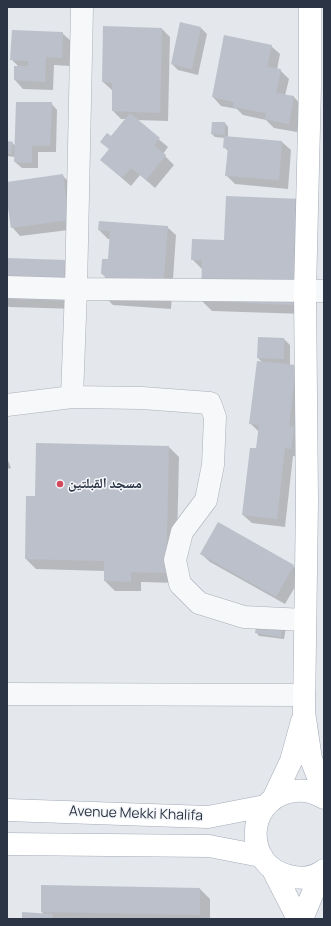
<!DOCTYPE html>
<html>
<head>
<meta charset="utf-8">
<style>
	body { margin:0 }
	#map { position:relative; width:331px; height:926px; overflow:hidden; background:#e4e7ec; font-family:Manrope,sans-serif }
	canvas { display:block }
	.frame { position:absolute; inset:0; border:8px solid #2b3445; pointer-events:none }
</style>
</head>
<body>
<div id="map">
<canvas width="331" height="926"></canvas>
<div class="frame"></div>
</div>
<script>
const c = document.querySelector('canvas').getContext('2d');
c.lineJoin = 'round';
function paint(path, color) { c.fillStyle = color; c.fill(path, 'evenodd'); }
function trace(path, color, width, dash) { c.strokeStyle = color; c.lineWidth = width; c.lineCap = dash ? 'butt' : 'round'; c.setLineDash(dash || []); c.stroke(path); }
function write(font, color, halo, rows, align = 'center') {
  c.font = font + ' Manrope,"Noto Naskh Arabic",sans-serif'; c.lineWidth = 3; c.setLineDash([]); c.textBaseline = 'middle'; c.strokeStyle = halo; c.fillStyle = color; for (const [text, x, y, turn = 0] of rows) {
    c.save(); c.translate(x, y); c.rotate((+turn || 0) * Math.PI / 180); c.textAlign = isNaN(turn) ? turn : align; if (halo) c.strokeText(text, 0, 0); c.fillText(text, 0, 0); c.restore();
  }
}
paint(new Path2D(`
	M201,28L207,34L198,75L178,70L172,64Z
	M162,29L170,37L168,121L136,120L168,147L163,154L174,165L155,188L140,175L131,186L101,160L110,150L101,142L111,138L126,119H121L113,111V91L103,82Z
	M62,33L71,41L70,66L54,65L53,90L23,89L15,80L19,67L11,59Z
	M224,37L271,46L280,54L277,70H280L289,79L285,96L294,97L302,106L297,132L274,128L266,120L243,115L237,109L221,106L213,97Z
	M51,103L57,110L56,152H38V168H22L15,162V157L7,156V142L12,143L16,146Z
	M213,123H225L228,127V137L282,142L291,150L288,189L235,184L226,175L228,151L224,147L225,138L215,137L212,134Z
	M63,176L71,184L77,229L20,236L12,227L7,193V183Z
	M167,227L176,235L171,309L113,305L104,296L106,277L102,274L109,260L111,239H108L99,230Z
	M225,241L305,314L212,311L202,301L203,270L192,259Z
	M7,259L64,261L73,270L79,309L9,307L7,305Z
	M259,338L284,339L290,345V366H296L300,457L293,456L285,527L252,523L243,515L257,450L259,432L251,424L263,363L258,358Z
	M169,447L179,457L176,583L141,582V591H115L105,581V571L36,569L26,559L36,497Z
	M7,458L11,468L7,469Z
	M201,554L293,566L302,575L285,604L210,562Z
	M286,627L284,639L259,636L256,632Z
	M42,886L200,889L210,899V919H23L44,915L42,912Z`), '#0003');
paint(new Path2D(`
	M180,22L201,27L192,69L171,64Z
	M103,26L162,28L160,113L112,111V83L102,82Z
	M12,30L63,32L62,58L46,57L45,82L14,80V66H28V61L10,60Z
	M224,35L272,45L267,67L281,69L276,93L294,96L289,124L265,119L266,113L233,107L234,102L212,97Z
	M16,102H52L50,146H32V163L14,162Z
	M130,113L160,138L154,145L166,155L146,180L131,168L122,178L100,160L109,149L100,142L107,133L111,136Z
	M212,122H225V135L211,134Z
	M224,136L282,141L279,180L225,176L228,148H223Z
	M7,141L13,142L11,154H7Z
	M63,174L69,220L11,228L7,201V182Z
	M226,196L302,199L295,305L201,301L202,260H191L192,239L224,240Z
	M99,221L168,226L162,301L103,297L105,274H101L102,259H108L110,231L98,230Z
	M7,258L65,260L64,275H72L71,301L7,299Z
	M258,337L284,338V359L257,358Z
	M257,361L296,365L289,426L294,427L291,449L285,448L277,519L242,515L250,448H256L259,425L249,424Z
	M36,443L169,446L166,573L131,572V582L104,581V561L25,559L26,496H35Z
	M218,522L294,565L276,597L200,554Z
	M257,619L283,623L281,637L255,633Z
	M41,885L200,888V915L41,912Z
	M22,912L53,914L52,919H22Z`), '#bbc0ca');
const minor = new Path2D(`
	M7,287L76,289L324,291
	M72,397L76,289L82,7
	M7,405L72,397L142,398L210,403L215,417L213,465L206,500L182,532L175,560L180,584L199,603L244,617L305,620
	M7,694L304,695`);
const major = new Path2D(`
	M310,7V86L305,291L307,501L304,712L311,759L324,792
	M324,798C313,791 301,789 289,792C245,802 244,866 289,876C301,879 314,878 324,870
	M273,799L291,761L302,721
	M7,810L208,817L265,806
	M7,844L209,846L261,856
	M272,868L298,919
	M302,919L321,873`);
trace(minor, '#a9aeb7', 23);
trace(major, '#a3abb8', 23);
trace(minor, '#f7f8fa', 22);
trace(major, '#fff', 22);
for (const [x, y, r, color] of [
	[60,484,4,"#d1495b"]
]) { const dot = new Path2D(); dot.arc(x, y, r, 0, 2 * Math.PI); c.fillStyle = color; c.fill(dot); trace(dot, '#f4f6f9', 1.5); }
write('bold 14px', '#2b3445', '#f4f6f9', [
	["مسجد القبلتين",68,484]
], 'left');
write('14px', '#2b3445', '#f4f6f9', [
	["Avenue Mekki Khalifa",136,814,2]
]);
</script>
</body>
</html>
